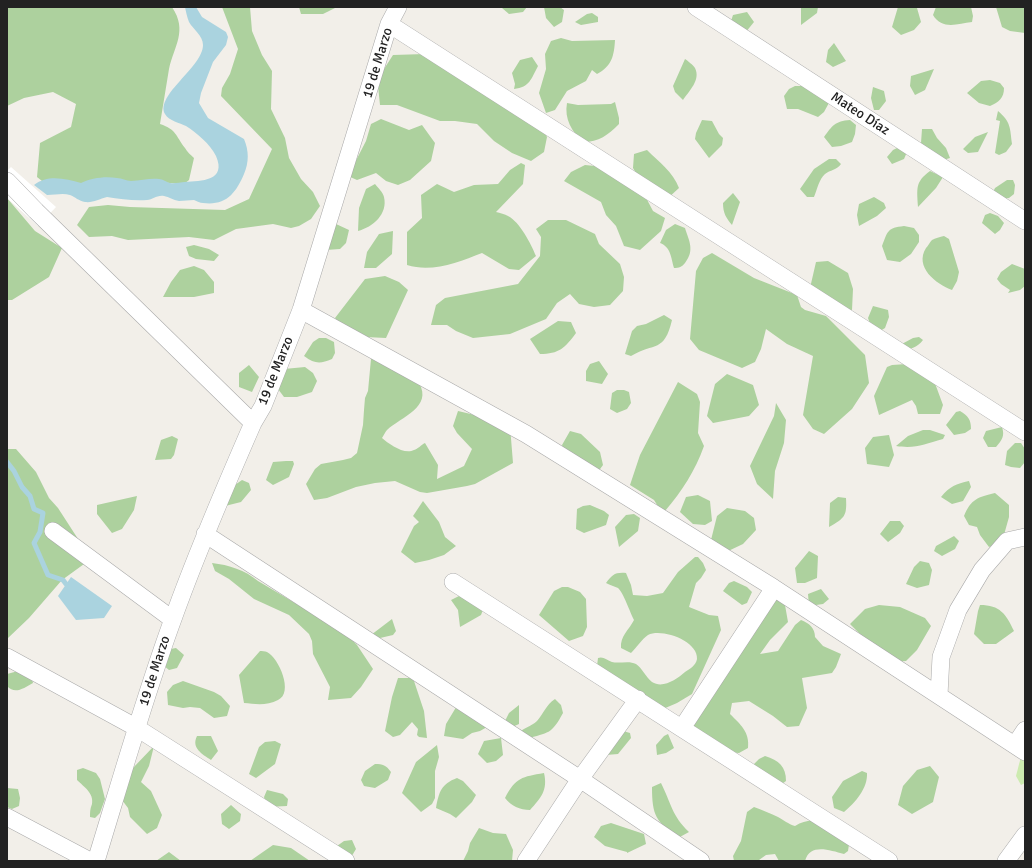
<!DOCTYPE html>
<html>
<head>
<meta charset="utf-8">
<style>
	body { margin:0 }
	#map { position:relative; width:1032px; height:868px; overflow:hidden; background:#f2efe9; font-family:Signika,sans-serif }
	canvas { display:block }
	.frame { position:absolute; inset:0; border:8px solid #222; pointer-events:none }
</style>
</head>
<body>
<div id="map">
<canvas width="1032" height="868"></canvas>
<div class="frame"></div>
</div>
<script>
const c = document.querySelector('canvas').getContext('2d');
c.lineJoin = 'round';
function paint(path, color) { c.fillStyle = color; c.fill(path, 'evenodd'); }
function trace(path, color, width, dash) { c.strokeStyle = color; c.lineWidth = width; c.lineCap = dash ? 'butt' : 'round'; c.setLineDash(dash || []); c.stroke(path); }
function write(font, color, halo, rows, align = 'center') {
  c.font = font + ' Signika,sans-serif'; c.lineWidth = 3; c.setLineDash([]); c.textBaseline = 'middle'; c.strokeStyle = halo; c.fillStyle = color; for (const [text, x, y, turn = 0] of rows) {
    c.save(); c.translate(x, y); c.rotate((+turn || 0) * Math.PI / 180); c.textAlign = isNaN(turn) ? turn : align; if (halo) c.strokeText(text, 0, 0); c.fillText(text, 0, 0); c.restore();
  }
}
paint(new Path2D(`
	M1025,741V783L1021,785L1016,776Z`), '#cdebb0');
paint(new Path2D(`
	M7,7H172C188,31 174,46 169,69C166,87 163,106 160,124C177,130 175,135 185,148C187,152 191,155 194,158L189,180L184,184L140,181L109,182L88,186L47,185L37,177L40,143L71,127L76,104L53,92L24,98L7,106Z
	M222,7H250L252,31L262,55L272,71L271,109L285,138L289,158L301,179L313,192L320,206L311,219L299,226L291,228L273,224L236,229L214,240L189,237L128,240L112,236L89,237L77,225L89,207L108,205L130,207L225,210L249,199L272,149L221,96L222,88L230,74L238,49Z
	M299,7H337L323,14H301Z
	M503,7H527L523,12L509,14L502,8Z
	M544,7H560L564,10L562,22L554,27L546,18Z
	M801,7H818L817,13L801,25Z
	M898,7H915L917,8L921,22L914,30L901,35L892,27Z
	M936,7H971L973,16L972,22C957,24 942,30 933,15Z
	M996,7H1025V33L1010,31L1002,27Z
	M747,12L754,22L741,38L730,24L733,15Z
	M592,13L598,17V22L581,25L575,22L587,14Z
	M561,38L572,41L615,40C614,56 612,66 597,74L592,70L586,81L567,91L555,110L546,113L539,93L546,69L545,54L551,41Z
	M834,43L846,61L833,67L826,62L828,50Z
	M425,54L540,123L547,137L544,152L531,161L512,153L494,141L477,124L455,121H440L397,105H380L378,86L384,69L393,55Z
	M532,57L538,66C531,79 530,87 514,89L515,84L512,73L520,60Z
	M685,59C688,61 693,65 695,68C701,80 689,91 683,100L675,92L673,86Z
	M934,69L925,90L915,95L910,86L911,76Z
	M990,80L1000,83L1004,88C1004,98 999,102 990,106L979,103L967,93L981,81Z
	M795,86H803L830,101L824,112L818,117L798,109H787L784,96L789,89Z
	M873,87L884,91L886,101L879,110H874L871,98Z
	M615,102L619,118V124C608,135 599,142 583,142C572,132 564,119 567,103L578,105L611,104Z
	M998,111C1011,122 1010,128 1012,144L1006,152L999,155L995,153L1000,121L996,120Z
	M381,119L409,130L422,125L435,143L431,161L410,180L398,185L386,181L376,173L357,180L348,176L366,141L371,124Z
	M702,120L712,121L719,134L723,138L722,145L709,158L695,139L696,133Z
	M850,120L856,125L855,134L852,142L841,146L832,147L824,137C832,126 835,121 850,120Z
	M922,129H932L937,138L946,148L950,158L933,163L930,162L921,143Z
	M988,132L978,152L968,153L963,149L975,137Z
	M901,146L907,152L904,159L892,164L887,157L893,150Z
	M647,150C659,162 673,172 679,188L667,199L638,177L633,168L634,154Z
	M829,159H836L841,164C837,170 830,170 825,174C819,179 817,190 814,197H807L800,189L814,169Z
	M521,163L525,165L523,184L496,212C500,213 505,214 508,216C520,222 531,244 536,256L519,270L509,269L482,253C459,262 432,273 407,265V232L422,218L421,195L437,184L454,192L474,185L498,184L510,170Z
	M585,165L605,167L644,194L653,211L665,218L661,231L640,250L624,246L616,226L606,215L601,202L564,181L571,172Z
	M930,171L943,177L936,188L918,207C917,188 915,182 930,171Z
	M1007,180H1013L1015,185L1014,194L1009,198L1000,199L993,192L995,188Z
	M375,184C378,188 383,192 384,197C388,214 373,227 358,231L359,208L366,189Z
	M733,193L740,202L732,225C726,218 723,213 723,203Z
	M874,197L884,203L886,208L877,216L859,226L857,215L859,204Z
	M7,198L35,231L62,248L49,277L12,300H7Z
	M990,213L998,216L1004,223L1000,230L995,234L982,223L985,215Z
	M548,220H566L595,234L599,244L620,264L624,277L623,291L610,305L594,307L579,304L570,294L557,303L546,319L510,334L473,338L456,331L447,325H431L436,305L445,298L518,284L540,256L541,237L536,229Z
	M336,224L349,230L346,243L340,249L326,250Z
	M675,224L685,228C689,241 695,250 685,263C682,267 679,268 674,268C671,258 671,247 660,243L666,230Z
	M904,226L914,228L919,235V242L911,254L900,262L887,260L882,246C888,231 887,228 904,226Z
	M393,231L392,254L376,268H364L367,252L379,234Z
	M944,236L949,239L959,272L957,281L952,290C936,284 914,267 926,248C928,246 930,242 932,240C935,238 940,237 944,236Z
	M194,245L209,249L219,255L214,261L196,259L189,256L186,247Z
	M712,253L754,278L797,295L801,307L805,310L826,316L865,355L869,383L852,409L824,434L813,429L803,415L813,356L787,344L766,329L761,349L755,362L742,368L699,350L690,339L696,271L703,258Z
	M828,261L848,273L853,289L852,310L830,308L810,288L816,262Z
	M1012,264L1025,269V286L1020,290L1008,293L1010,290L1001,284L997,279L1001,272Z
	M194,266L204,270L214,282V293L194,297H163L171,282L180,270Z
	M385,276L399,282L408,290L386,338L366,337L344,331L335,318L365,279Z
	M873,306L888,310L889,317L885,328L877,333H873L868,318Z
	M664,315L672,320C664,353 655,342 631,356L625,354L632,331L637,326L646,324Z
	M558,321L571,322L576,333C565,348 559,354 540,354L530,339Z
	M919,337L923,340C917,348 910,349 901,351L900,345L913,338Z
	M319,338H326L334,342L335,353L332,359C320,364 315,364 304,356L313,342Z
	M375,358L419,383C433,407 401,417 387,430C385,432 384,435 382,438C389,444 404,455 414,450C418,449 421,445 425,443L438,465L437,479L464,466L472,449L457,433L453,426L458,411L504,422L510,426L513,463L475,484L467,486L427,493L420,492L395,481L375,483L356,487L327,498L314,500L306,484L315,469L321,464L343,460L351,458L357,453L363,425L364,410L365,398L368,391L371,359Z
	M599,361L608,374L602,384L586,381V371L590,364Z
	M907,364L933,378L943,405L940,414H918L916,406L912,400L879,415L874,396L887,367L892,365Z
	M249,365L259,377L252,392L239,387V373Z
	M305,367L313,373L317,381L312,392L297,397H284L278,389L284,369Z
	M727,374L753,385L759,405L749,416L713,423L707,416L715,384Z
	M678,382L697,394L700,402L698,433L704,446C695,471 682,491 665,511H661L654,500L630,485L640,455Z
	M617,390H624L629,392L631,403L627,409L617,413L610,409L612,393Z
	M776,403L786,420L784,443L775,471L773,499L757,484L750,466L774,416Z
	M960,411C968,416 971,419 971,429L965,433L954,435L946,425L956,412Z
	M1002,427C1005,436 1002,440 996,447H988L983,438L986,431Z
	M923,430H930L945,435L943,439C924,444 916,449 896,446L908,436Z
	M570,431L581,434L600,452L603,465L595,476L567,464L562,445Z
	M889,435L894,455L889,467L867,464L865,448L873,437Z
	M172,436L178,439L174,455L171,459L155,460L161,440Z
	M1015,443H1021L1025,449V462L1020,468L1011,467L1005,465L1007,451Z
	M7,449H16L36,472L49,498L58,508L91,559L62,580L29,618L7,639Z
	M286,461H293L294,464L289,477L273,485L266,480L273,462Z
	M242,480L249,483L251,490L241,502L225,506L222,494Z
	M969,481L971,487L963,501L952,504L941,497C950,486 956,484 969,481Z
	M995,493L1009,505V517L1002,542L989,547L980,535L977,527L969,525L964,516C971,499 978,497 995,493Z
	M698,495L710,501L712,521L705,525L693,524L680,512L686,497Z
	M137,496L134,510L122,529L112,533L97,514V505Z
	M838,497L846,498C847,516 845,518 829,527L830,503Z
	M423,501L439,522L445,537L456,546L444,555L429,560L415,563L401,552L414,526L419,522L413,516Z
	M590,505L604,511L609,515L606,525L584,533L576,529L577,509L583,506Z
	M727,508L745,511L754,518L756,530L743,544L724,553L710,544L717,516Z
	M634,514L640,518L638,531L619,547L615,527L626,515Z
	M890,521H900L904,526L900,533L888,542L880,534Z
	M954,536L959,541L955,549L942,556L934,551L936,546Z
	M809,551L818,556L817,578L805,583H797L795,568Z
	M695,557H698L703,563L706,570L701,578L696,583L689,607L709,615L718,616L721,630L692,694L677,703L663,709L596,674L598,658C603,656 607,660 612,662C619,664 629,660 636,664C642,668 646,677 652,682C663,689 677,679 685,672C690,669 696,665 697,659C698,641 662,628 648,635C642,639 636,648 631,653L621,648C620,636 629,630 634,620C630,612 623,592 618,588C614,586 609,585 606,583C612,575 615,572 626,573L631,585L633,595L647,596L663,593L678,572Z
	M920,561L929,563L932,570L929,585L917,588L906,584L914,567Z
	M212,563C229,565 245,570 258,581L327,622L338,625L357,645L373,669L361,687L351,698L328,700L330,687L313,654L312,641L309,634L289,615L254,599L229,579L215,571Z
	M734,581L747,587L752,592L747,603L742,605L723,591L729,583Z
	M767,581L785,605L788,622L770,640L760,654L778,651L795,625L801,620C809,623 815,628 815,637L823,646L841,654L836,667L832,673L802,678L807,708L799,726L787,727L773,716L749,701L732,703L730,714C740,724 750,732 748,748L739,753L704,750L689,738V706L762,594Z
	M562,587H568L580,592L586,599L587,627L583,636L569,641L539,615L554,591Z
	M821,589L829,599L823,604L809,606L808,594Z
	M461,595L484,607L481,615L460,627L458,610L451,600Z
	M879,605L900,607L925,618L931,626L917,650L906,661L880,663L865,639L850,624L865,609Z
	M980,605C1000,605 1006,614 1014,631L996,644H984L974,634L978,611Z
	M392,619L396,631L393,635L380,638L371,635Z
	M176,648L184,655L177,668L169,670L163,665L165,650Z
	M260,651C262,651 265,651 267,652C279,658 294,693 278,700C267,706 255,704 244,703L239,675Z
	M22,670L31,675L33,683C24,688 15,695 7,686V674Z
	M398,678H413L424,711L427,738L419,737L417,735L418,729L412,722L400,735L393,737L385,731L392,697Z
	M183,681L214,692L221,696L230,706L227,716L214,718L200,708L190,707L183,708L168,705L167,692L173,685Z
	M555,699L561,705L563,713C551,735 549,732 526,739L519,734C523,727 531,727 537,721C544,713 546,705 555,699Z
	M458,704L494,723L480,731L472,733L463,739L444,736L446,724Z
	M519,705V724L510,728L505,721L509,713Z
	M623,731L630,733L631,738L618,754L606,755Z
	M668,734L674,748L666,753L657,755L656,745L664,736Z
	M197,736H211L218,751L211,760C202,754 191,748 197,736Z
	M501,738L503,755L496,761L487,763L478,754L484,741Z
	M275,741L281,744L275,764L256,778L249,774L259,747L265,742Z
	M437,745L439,757L435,771V798L432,804L421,812L402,793L416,762Z
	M154,746L149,766L141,782L151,791L162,815L157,828L147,834L130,817L128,808L116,792L132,769Z
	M765,756C779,760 786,767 786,781L775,789L748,770L759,759Z
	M375,764C383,764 386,765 391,772L388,780L375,788L364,786L361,780L365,771Z
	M930,766L939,777L933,802L912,814L898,805L903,786L917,770Z
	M83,768L96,773L100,779L105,799L100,813L95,818L90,817C90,812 90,809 92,804C94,793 84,787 77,780V770Z
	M862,771L867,773C868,788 855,803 844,812L834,808L832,797L843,781Z
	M544,773C548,790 541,798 530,810C520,810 511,806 505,798C516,777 522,777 544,773Z
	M457,778L463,781L476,795L472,802L456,818L450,814L436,808C439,792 441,784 457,778Z
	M661,783C671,803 672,816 689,832L678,838C656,821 652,816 652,787Z
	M7,788L18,789L20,798L19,806L12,809L7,807Z
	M267,790L283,794L288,799L287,806L267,807L264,797Z
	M231,805L241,814L240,821L229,829L222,824L221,814Z
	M754,807C762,810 770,813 778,817C784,820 788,824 795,826C816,813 832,827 850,838L848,851L844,854C829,850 810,843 805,861H779L775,854L766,855L759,860V861H734L733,856L741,841L747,812Z
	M611,823L644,834L646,844L627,853V852L605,846L594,837L601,826Z
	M479,828L493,833L506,834L513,850L512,861H463L468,851L470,843Z
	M352,840L356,849L350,859L337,846L344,841Z
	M273,845L291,848L310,861H250Z
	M169,852L181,861H156Z`), '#add19e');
paint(new Path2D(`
	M185,7H196L202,17L226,32L228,37L226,45L213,62L201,93L199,103L208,118L244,139C249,151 249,162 244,174C236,193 226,206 203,203C200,203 197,201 194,200C189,200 184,201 179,201C173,200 169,197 164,196C156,195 153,200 147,200C134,201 120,199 107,197C99,199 93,203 85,202C79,201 75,197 70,195C63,193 55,195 47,195L34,185C48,174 66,179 81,183C91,178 105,176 117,178C122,178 126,181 131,181C141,181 149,178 159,179C163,179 166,182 170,183C175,184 180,182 185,182C201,181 227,181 216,156C210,144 197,133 186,126C180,123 169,121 165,114C155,95 203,67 203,45C203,36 193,29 189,22C187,17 186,12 185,7Z
	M71,577L112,606L104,618L76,620L58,596Z`), '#aad3df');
paint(new Path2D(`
	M11,167L56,207L38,226L7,198V171Z`), '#fff');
trace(new Path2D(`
	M7,462L14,471L22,487L30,496L34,509L43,513L40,532L34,543L48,575L63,580L66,584`), '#aad3df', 5);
const minor = new Path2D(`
	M696,7L1025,221
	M389,24L1025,432
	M7,181L36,211L253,423
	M301,310L526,434L774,588L1025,752
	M53,531L172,619
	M205,534L580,779L701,861
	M453,582L889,861
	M7,657L137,728L346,861
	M939,695L941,657L958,610L982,570L1007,541L1025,537
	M682,728L774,588
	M1015,745L1025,730
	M7,817L90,861
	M96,861C121,780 144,698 173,619C197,552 225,487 253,423L263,406L301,310L389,24L398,7
	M526,861L580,779L638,699
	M1006,861L1025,835`);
trace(minor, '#a9a9a9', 18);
trace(minor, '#fff', 17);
write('14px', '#222', '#fff', [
	["19 de Marzo",378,63,-73],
	["Mateo Díaz",860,114,33],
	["19 de Marzo",276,371,-68],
	["19 de Marzo",155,671,-72]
]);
</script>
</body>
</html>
